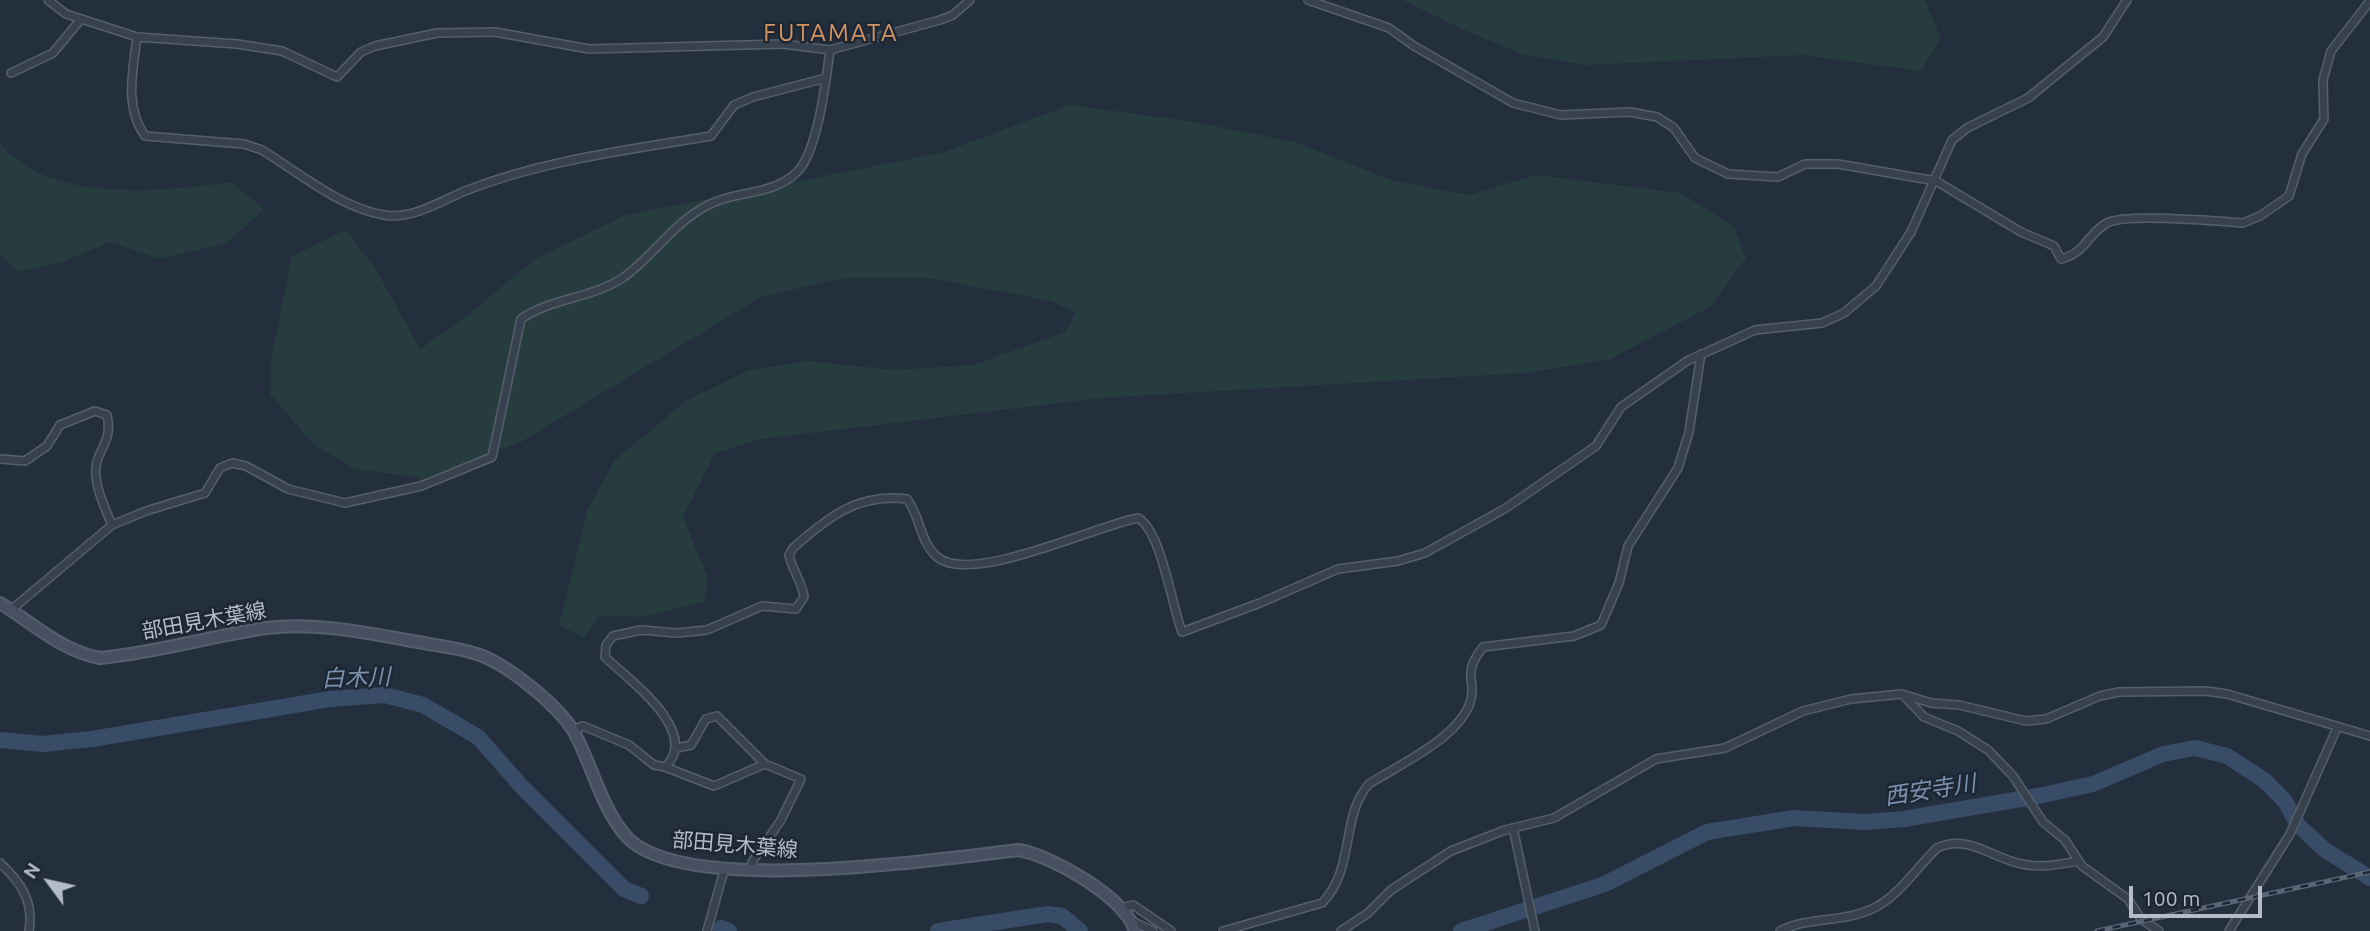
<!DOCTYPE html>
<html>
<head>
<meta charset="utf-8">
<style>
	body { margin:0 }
	#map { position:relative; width:2370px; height:931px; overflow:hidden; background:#242f3e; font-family:Ubuntu,sans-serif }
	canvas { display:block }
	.north { position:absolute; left:14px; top:847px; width:70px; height:70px; -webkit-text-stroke:5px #1d2633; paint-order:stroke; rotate:303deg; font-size:19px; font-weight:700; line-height:28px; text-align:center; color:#b4bcc9 }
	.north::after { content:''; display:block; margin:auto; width:24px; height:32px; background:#b4bcc9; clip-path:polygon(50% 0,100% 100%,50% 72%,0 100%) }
	.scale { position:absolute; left:2129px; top:886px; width:133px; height:32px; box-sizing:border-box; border:4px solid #b4bcc9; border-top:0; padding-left:9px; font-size:21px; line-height:24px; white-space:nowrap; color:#b4bcc9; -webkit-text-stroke:5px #1d2633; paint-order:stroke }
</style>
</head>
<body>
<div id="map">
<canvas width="2370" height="931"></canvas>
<div class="north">N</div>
<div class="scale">100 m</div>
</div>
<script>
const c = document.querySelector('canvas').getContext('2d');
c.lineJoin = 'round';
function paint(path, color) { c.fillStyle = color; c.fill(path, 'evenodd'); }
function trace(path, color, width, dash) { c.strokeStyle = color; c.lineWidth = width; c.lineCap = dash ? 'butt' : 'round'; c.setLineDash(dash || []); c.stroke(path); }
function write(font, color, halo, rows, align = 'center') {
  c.font = font + ' Ubuntu,"Noto Sans JP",sans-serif'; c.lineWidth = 5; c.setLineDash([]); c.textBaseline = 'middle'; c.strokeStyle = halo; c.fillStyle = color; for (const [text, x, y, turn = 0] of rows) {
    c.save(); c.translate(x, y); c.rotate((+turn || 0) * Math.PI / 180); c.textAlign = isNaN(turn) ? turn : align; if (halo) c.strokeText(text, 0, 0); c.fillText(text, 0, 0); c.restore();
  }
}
paint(new Path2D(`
	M1403,0H1925L1941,39L1921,71L1803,55L1586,65L1522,54L1464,30Z
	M1070,105L1194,122L1295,142L1394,181L1469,195L1536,175L1681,193L1734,227L1746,258L1710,307L1608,360L1524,373L1101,398L761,439L715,453L683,517L707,576L705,601L643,617L600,616L584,638L559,625L588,508L615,460L686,401L749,370L808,361L895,370L973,365L1065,332L1076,313L1051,301L929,278H843L761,297L521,442L424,478L355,469L313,444L270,394L271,361L292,256L345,230L373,264L420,349L462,320L535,259L626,215L941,153Z
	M0,143C48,204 163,192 231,182L264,209L227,243L159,259L110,242L65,261L18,272L0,254Z`), '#263c3f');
trace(new Path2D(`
	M0,740L43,744L92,739L330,699L385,695L423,705L478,737L523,788L624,889L641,896
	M721,928L729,931
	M938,931L1048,914L1062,916L1080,931
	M1461,931L1605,884L1707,832L1794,818L1865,822L1904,819L2038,796L2093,784L2163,754L2195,748L2227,756L2264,780L2285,801L2298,825L2325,850L2370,878`), '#394c67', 16);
const minor = new Path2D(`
	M48,0L66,14L137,37L237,44L282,51L337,77L361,52L375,46L437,33L495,32L589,49L783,44L830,50L940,20L953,15L970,0
	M1308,0L1389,28L1414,46L1513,103L1561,115L1630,112L1657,117L1674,128L1695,158L1728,174L1778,177L1805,164H1838L1936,181L2021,232L2054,246L2061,259C2086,253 2087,234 2107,223C2125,213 2218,221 2243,223L2260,216L2289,196L2302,154L2324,119L2323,80L2331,51L2370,1
	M137,37C133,70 124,107 145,136L244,144L262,150C299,173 341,208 384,215C412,220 441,201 465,191C544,160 628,150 711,136L734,105L753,97L826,78
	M11,73L53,53L81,19
	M0,459L25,461L47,446L60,425L95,411L107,415C113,442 98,448 96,467C94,486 105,508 112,525
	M11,610L112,525L146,511L205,493L220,468L232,463L246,466L288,489L345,503L421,486L492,457L521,319C550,298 592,299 624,277C654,255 673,223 708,205C736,190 773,196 797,172C818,151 826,80 830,50
	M1902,694L1924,717L1958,731L1988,750L2013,776L2043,822L2065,840L2082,866L2128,899L2141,919L2159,931
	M573,730L583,726L629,745L654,765L665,767C702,732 629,680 605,657L606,645L613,636L641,630L677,633L707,630L762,606L796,609L804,597C802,581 792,570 789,555L793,548C828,517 858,493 907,499C920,516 920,541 936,556C969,587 1097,525 1138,518C1161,530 1172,606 1182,632L1260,603L1338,569L1398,561L1425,553L1506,508L1596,446L1621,407L1687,361L1755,330L1822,323L1844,313L1876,286L1911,232L1952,140L1967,128L2028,98L2103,37L2127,0
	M677,748L691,745L706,719L717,716L765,764L801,779L781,820L752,862V869
	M665,767L714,786L765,764
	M1513,828L1535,931
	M0,863C21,882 34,902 29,931
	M1121,908L1133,905L1171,931
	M1132,921L1153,931
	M707,931L725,867
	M1223,931L1322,903C1356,868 1340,816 1369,784C1400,764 1457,739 1470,703C1478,679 1460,677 1483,647L1574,636L1601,625L1619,583L1628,546L1678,468L1689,432L1701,354
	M1341,931L1368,913L1391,890L1451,851L1505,830L1554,818L1656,759L1725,748L1803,711L1851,699L1902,694L1931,703L1959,705L2026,721L2046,719L2100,696L2119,692L2206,691L2227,694L2370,736
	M1780,931C1810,916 1844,923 1874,908C1899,896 1917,867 1937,848C1966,835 1987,854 2014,862C2036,869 2057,865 2079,861
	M2229,931L2290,834L2337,728`);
const secondary = new Path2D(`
	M0,603C32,623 62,651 100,658C156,653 211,636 266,628C318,622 367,633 418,642C439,646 461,648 480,655C509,666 558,705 574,732C592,765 601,807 626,836C681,898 938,859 1019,850C1052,856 1125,897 1135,931`);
trace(minor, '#565f6c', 10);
trace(secondary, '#565f6c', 14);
trace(minor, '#38414e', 7);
trace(secondary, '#465061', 10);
const rail = new Path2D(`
	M2097,931L2370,872`);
trace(rail, '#5a6575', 5);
trace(rail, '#1d2633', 2.5, [8]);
write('21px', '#b4bcc9', '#1d2633', [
	["部田見木葉線",204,621,-10],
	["部田見木葉線",735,845,5]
]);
write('italic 23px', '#7c92b1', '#1d2633', [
	["白木川",356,678,-2],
	["西安寺川",1930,790,-9]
]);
c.letterSpacing = '2px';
write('24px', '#d59563', '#1d2633', [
	["FUTAMATA",831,33]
]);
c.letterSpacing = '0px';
</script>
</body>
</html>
